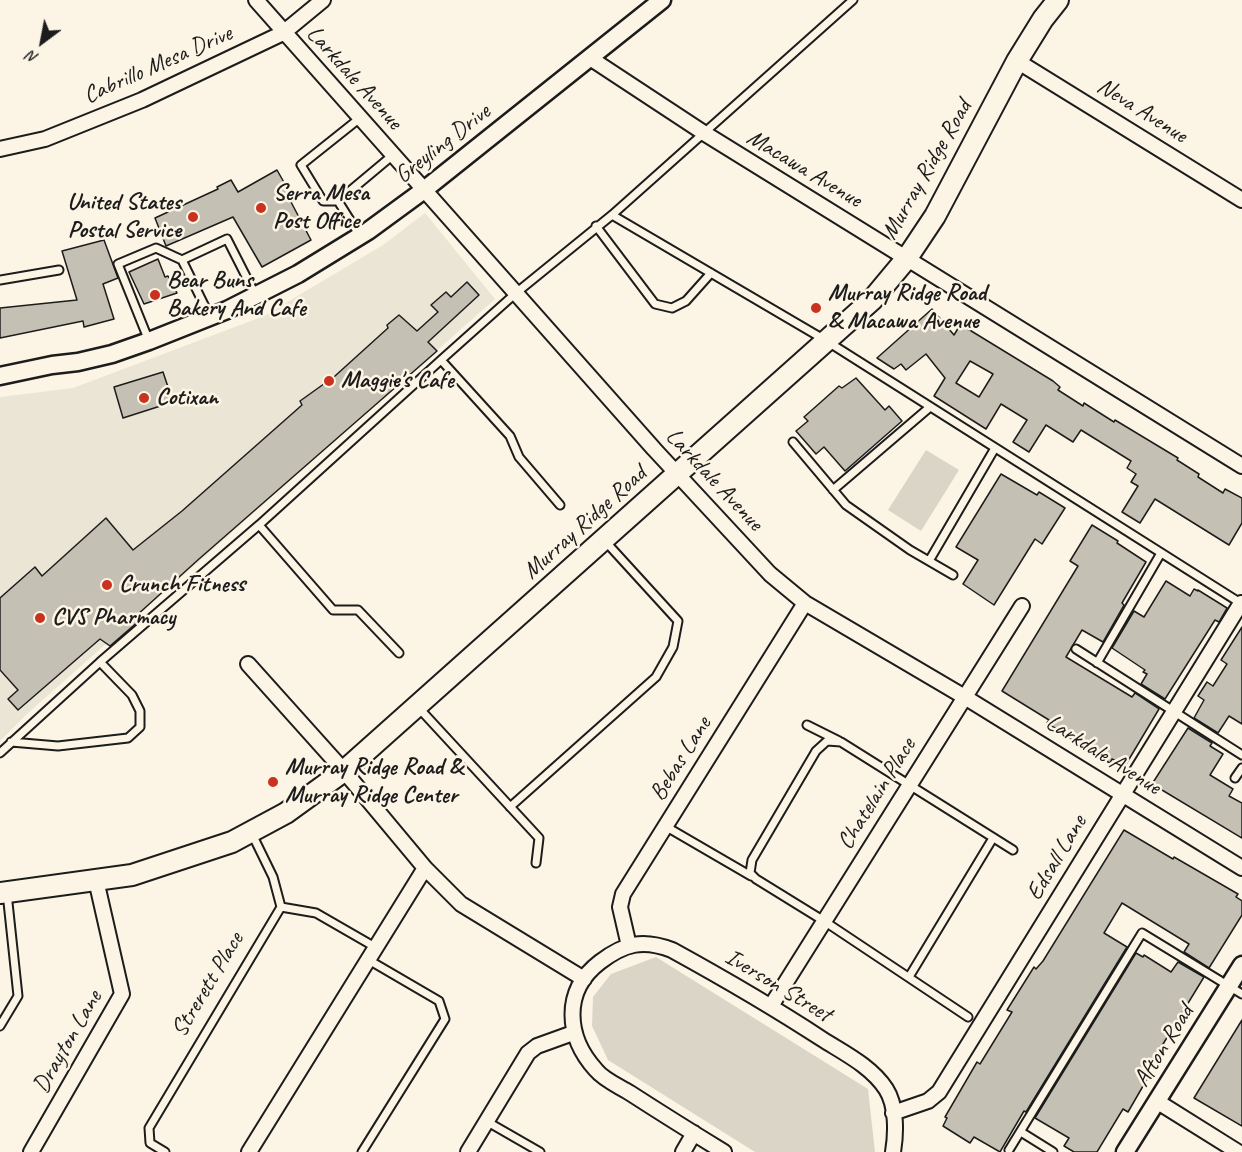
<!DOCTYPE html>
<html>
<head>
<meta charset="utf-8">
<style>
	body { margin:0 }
	#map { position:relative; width:1242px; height:1152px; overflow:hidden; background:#fcf5e5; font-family:Caveat,sans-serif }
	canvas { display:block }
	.north { position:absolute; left:12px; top:12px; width:60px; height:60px; -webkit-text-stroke:4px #fcf5e5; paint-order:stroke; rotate:212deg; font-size:16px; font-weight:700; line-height:24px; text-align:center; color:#1c1c1c }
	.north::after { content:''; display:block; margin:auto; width:21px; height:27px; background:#1c1c1c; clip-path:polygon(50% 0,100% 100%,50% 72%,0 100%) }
</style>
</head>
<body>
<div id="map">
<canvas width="1242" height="1152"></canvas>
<div class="north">N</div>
</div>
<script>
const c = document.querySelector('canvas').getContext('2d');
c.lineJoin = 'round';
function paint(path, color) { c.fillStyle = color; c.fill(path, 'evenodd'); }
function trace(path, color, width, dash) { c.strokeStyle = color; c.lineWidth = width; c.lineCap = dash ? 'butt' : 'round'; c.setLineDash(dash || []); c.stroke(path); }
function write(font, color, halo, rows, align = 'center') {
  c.font = font + ' Caveat,sans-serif'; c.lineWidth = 5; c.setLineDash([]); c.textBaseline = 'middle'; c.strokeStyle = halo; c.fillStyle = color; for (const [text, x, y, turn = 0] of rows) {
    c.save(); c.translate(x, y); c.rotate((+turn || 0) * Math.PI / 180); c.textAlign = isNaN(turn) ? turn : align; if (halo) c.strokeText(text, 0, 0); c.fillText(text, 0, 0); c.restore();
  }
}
paint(new Path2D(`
	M425,213L495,299L28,713L0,741V397L73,388L264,316L383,245Z`), '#ebe5d6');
paint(new Path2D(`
	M926,450L959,470L921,531L888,510Z
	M656,957L868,1089L875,1152H755L608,1060L592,1026L593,997L611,974Z`), '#dbd5c8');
const building = new Path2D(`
	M277,170L294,200L291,202L311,240L262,267L233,217L166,246L155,218L218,189L217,187L231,180L238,192Z
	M104,240L118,278L103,284L114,319L84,327L83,321L0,338V308L77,300L62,251Z
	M158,259L165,277L168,276L177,293L144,304L129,272Z
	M467,282L479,295L428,342L437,351L199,559L136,616L140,620L110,646L100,639L18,710L8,699L18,690L0,670V598L35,567L42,576L106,518L133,550L182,511L302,405L300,401L335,376L388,328L387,325L399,315L417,331L438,312L431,305L446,292L451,297Z
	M932,309L954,335L960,325L968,329L1053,381L1060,387L1058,390L1083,406L1084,403L1114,422L1115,420L1178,458L1177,460L1199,474L1198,477L1223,493L1225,489L1242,498V523L1229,545L1155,499L1140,523L1122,512L1138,486L1131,482L1136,474L1127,468L1131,461L1081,430L1073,442L1046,425L1029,452L1013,442L1027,420L1001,404L986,429L934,396L945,378L926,354L906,370L901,364L894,369L877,358ZM970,361L993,374L979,397L956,383Z
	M163,372L173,402L123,418L114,387Z
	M856,378L885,410L889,406L902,421L845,471L824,447L816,454L796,431L808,421L804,417L839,386L842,388Z
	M1001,474L1037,495L1039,492L1065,508L1042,544L1035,539L994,605L963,584L978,560L956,547Z
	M1092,525L1118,541L1117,543L1146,562L1122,603L1124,605L1103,642L1082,630L1066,657L1132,697L1135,693L1159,709L1125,766L1112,759L1110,763L1095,755L1098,750L1075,736L1073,740L1047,723L1049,720L1002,691L1078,566L1070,561Z
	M1166,581L1190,596L1194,589L1198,591V590L1227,608L1219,622L1215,620L1165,699L1141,684L1147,674L1143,672L1145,670L1112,648L1134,611L1144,617Z
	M1242,627V724L1229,716L1218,733L1194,718L1204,700L1198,696L1207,682L1213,686L1227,664L1221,660Z
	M1188,728L1212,743L1210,746L1223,754L1210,775L1233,789L1229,796L1242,803V838L1152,784Z
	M1124,830L1173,859L1174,857L1238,894L1236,897L1242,901V915L1209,968L1184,952L1189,944L1122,903L1104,933L1127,947L1026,1112L1024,1111L1000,1152L974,1137L970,1143L943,1126L947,1118L945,1117L977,1062L980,1064L1012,1012L1007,1010L1034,967L1036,969L1043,961Z
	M1136,953L1143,957L1144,955L1171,972L1178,962L1204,977L1146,1072L1150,1074L1128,1112L1123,1109L1097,1152H1074L1064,1146L1069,1138L1035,1118Z
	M1242,1020V1126L1194,1098Z`);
paint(building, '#c4c0b3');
trace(building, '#1c1c1c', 1.5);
const service = new Path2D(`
	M360,118L301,165L323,201H338L360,236
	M338,201L393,155
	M612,215L825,340L1242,604
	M596,226L655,304L672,308L686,301L711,273
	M0,280L59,270
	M210,317L182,260L227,239L255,294
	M149,341L118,264L156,248L182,260
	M441,360L510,436L519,457L560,505
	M793,442L846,505L910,550L953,575
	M833,490L930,407
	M259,525L333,610H358L399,653
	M929,561L995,448
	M1076,649L1242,755
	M1097,663L1161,553
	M417,706L539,838L536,863
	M807,725L839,741
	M11,742L58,746L128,738L140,727V711L132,695L100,662
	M0,753L100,662L259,525L441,360L516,293L612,215L853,0
	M1235,778L1242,768
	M510,807L656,677L673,647L678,621L605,541
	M665,826L751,876
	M281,907L316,913L375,947
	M909,977L993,838
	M968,1017L824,921L756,879L750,873L752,860L816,751L827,741L841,742L1013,850
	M0,1026L18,996L7,893
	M486,1121L540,1152
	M1021,1132L1053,1152
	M1009,1150L1142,933L1242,994
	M165,1152L150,1143L149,1128L281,907L273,877L252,834
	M362,1152L445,1019L439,1001L367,959`);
const minor = new Path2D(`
	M256,0L654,449L770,574L805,603L963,696L1242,868
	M590,58L704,133L1242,466
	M1017,61L1242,200
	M0,149L45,139L142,100L283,33L323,0
	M248,664L344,771L425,868L461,904L584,979
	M629,946L620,907L623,894L805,603
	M771,1006L1022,606
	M1158,1102L1238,1152
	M893,1113L928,1101L939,1092L1241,603
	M31,1152L122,994L96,880
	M249,1152L425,868
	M468,1152L528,1053L537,1046L573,1033
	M683,1152L694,1133
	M724,1152C693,1133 661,1113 630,1093C619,1086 604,1080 596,1070C566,1037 562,991 600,962C625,943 643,939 672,950C723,978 773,1007 822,1039C844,1053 871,1066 886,1089C897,1106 896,1134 893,1152`);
const tertiary = new Path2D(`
	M0,376L52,365L78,362L112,354L149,341L227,310L298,274L368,231L424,190L662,0
	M1125,1152L1242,965`);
const secondary = new Path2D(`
	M0,893L132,875L232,842L286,813L344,771L872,300L907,258L935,216L1017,61L1043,19L1058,0`);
trace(service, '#1c1c1c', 11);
trace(minor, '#1c1c1c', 18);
trace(tertiary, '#1c1c1c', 21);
trace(secondary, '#1c1c1c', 24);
trace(service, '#fcf5e5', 7);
trace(minor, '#fcf5e5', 14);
trace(tertiary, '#fcf5e5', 16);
trace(secondary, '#fcf5e5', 20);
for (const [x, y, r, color] of [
	[261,208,6,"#c8321e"],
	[193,217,6,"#c8321e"],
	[155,295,6,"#c8321e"],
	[816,308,6,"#c8321e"],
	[329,381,6,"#c8321e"],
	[144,398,6,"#c8321e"],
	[107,585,6,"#c8321e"],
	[40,618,6,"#c8321e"],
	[273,782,6,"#c8321e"]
]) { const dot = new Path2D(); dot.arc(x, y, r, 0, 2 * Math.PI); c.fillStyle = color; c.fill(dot); trace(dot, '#fcf5e5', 2); }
write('24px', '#1c1c1c', '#fcf5e5', [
	["Cabrillo Mesa Drive",158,65,-24],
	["Larkdale Avenue",354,78,48],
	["Neva Avenue",1142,111,32],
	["Greyling Drive",443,144,-38],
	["Macawa Avenue",804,169,31],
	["Murray Ridge Road",927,170,-60],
	["Larkdale Avenue",714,480,47],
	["Murray Ridge Road",585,523,-42],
	["Larkdale Avenue",1103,755,32],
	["Bebas Lane",681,759,-58],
	["Chatelain Place",877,794,-58],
	["Edsall Lane",1057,858,-59],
	["Strerett Place",208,985,-59],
	["Iverson Street",778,986,31],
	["Drayton Lane",68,1042,-60],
	["Afton Road",1164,1046,-58]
]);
write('bold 24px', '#1c1c1c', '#fcf5e5', [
	["Serra Mesa",273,194],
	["Post Office",273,222],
	["United States",181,203,"right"],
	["Postal Service",181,231,"right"],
	["Bear Buns",167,281],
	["Bakery And Cafe",167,309],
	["Murray Ridge Road",828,294],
	["& Macawa Avenue",828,322],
	["Maggie's Cafe",341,381],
	["Cotixan",156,398],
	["Crunch Fitness",119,585],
	["CVS Pharmacy",52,618],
	["Murray Ridge Road &",285,768],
	["Murray Ridge Center",285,796]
], 'left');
</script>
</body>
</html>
